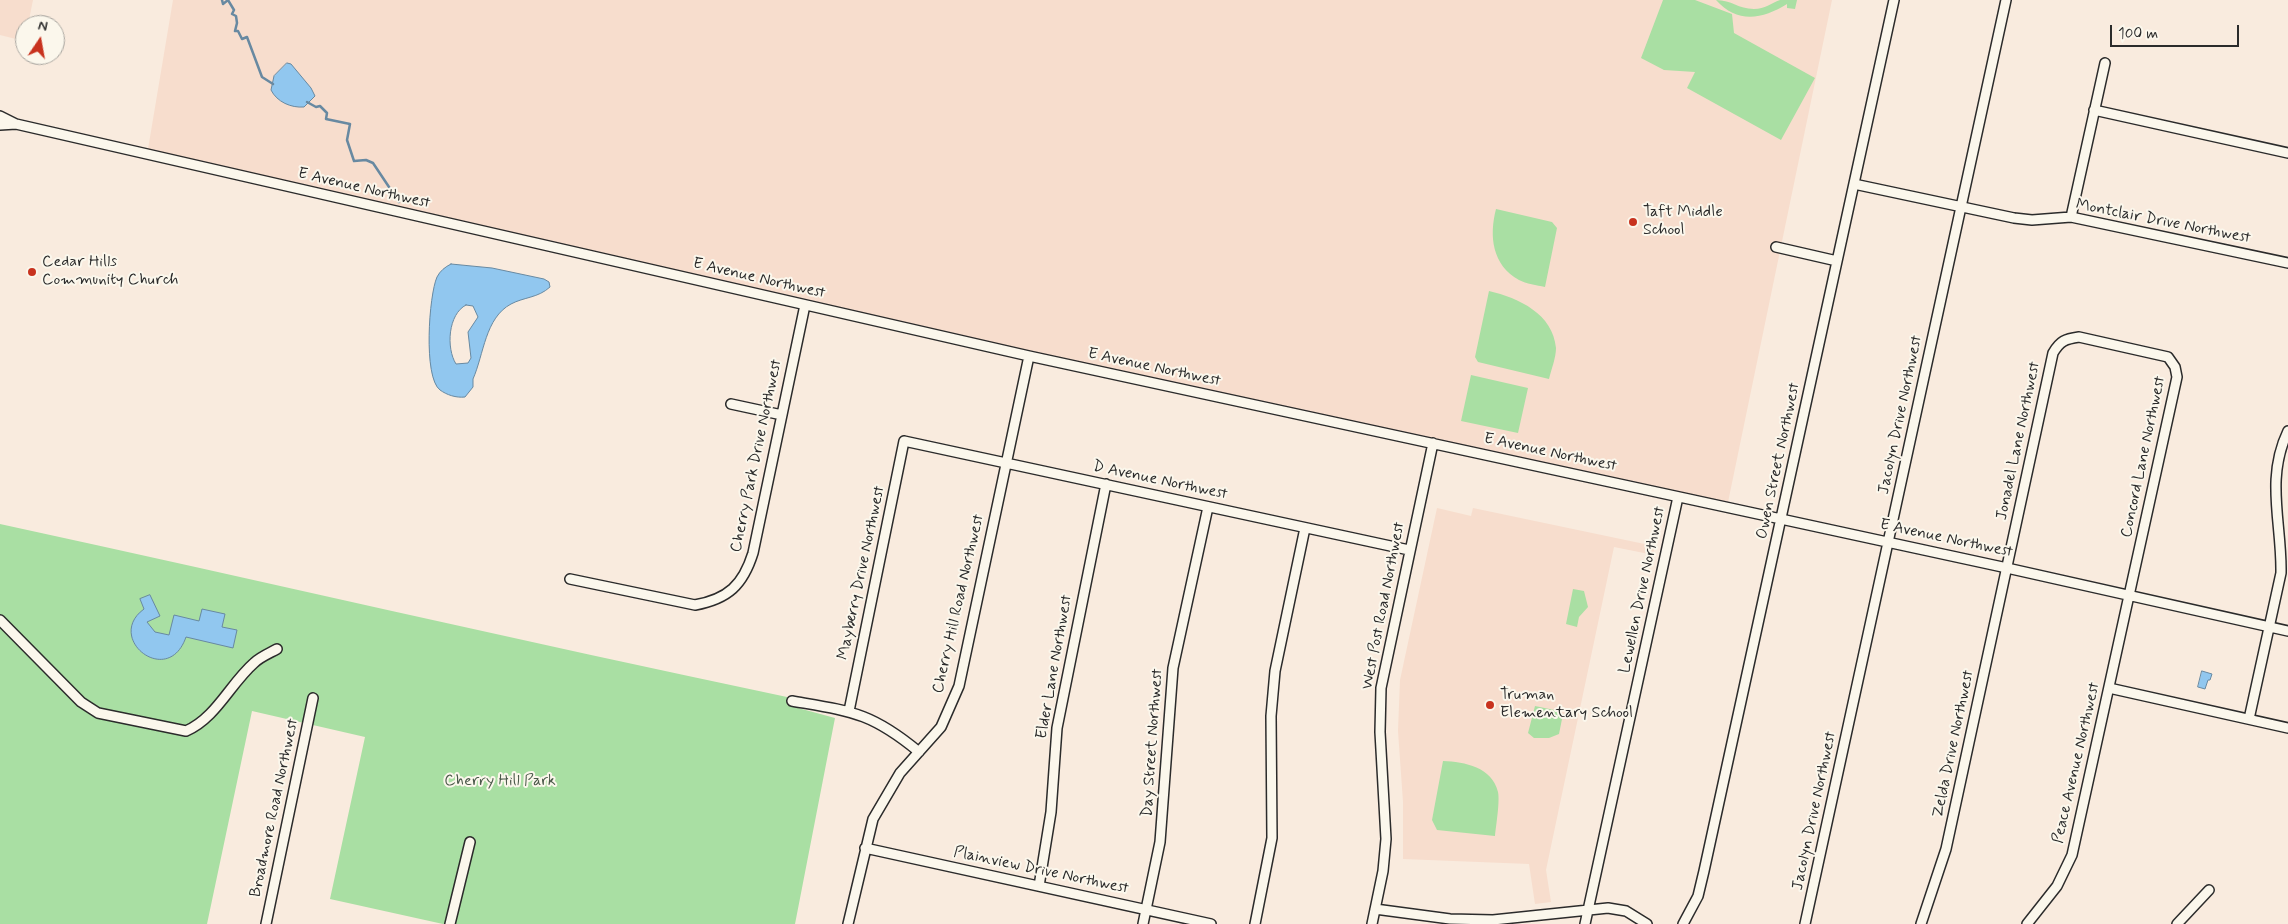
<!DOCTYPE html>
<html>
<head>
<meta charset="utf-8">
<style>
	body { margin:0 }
	#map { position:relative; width:2288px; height:924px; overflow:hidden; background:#f9ebde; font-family:Mynerve,sans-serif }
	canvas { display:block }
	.north { position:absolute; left:15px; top:15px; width:50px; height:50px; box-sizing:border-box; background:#fbf7ec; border:1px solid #a8a59f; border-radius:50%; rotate:12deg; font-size:14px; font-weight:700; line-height:20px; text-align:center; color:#2b2b2b }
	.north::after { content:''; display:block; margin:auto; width:18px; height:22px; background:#c8321e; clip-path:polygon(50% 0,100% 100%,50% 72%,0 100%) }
	.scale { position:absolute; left:2110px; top:25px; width:129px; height:22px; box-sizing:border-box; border:2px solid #2b2b2b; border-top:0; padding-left:6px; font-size:15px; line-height:18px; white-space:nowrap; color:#2b2b2b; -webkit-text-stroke:4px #fbf7ec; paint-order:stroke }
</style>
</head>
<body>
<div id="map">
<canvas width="2288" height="924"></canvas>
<div class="north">N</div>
<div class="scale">100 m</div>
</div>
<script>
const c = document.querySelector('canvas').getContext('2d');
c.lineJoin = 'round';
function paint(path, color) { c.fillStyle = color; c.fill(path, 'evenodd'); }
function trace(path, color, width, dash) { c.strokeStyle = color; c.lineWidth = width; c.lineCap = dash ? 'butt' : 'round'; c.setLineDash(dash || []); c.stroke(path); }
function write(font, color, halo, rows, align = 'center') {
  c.font = font + ' Mynerve,sans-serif'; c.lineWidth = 4; c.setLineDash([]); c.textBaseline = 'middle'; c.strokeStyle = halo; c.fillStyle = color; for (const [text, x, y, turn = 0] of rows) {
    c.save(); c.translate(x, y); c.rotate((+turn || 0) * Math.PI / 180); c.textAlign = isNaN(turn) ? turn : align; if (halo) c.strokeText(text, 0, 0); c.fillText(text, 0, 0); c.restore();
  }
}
paint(new Path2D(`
	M0,0H33L28,25H25L24,41L0,35Z
	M173,0H1832L1727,507L147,155Z
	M1437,508L1471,516L1473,508L1654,546V555L1614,547L1546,870L1551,902L1535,904L1529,864L1403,859V802L1398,731L1400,680Z`), '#f7ddcd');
paint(new Path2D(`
	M1663,0H1695L1732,14L1734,33L1815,78L1781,140L1687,88L1695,72L1664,70L1641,58Z
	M1716,0C1732,0 1738,9 1754,9C1765,9 1771,3 1780,0C1785,0 1792,0 1797,0L1795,9L1787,8V4C1763,19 1737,24 1716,0Z
	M1496,209L1552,222L1557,228L1545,287C1537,285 1526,284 1519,280C1492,265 1489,236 1496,209Z
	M1489,291C1519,298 1553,314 1556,348C1556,358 1551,370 1549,379L1478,362L1475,357Z
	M1471,375L1528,388L1518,433L1461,421Z
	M0,524C262,581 524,642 787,697V705L835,718L795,924H443L330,899L365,737L252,711L207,924H0Z
	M1573,589L1584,591L1588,607L1579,617L1577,627L1566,624Z
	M1535,706L1559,711L1562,719L1559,734L1549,738H1534L1528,733Z
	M1443,761C1465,762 1492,767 1498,792C1500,802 1496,825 1495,836L1437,830L1432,820Z`), '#a9dfa3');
const water = new Path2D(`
	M287,63L291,64L311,88L315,96L304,107C291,108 277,102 271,90L274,76Z
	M451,264L492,268L544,279L549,282L550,287C538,298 524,297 511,304C485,318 484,354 473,379V387L465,397C456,398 447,395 440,390C423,377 429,295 437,277C440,271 445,267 451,264ZM466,305L473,306L478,317L468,332L471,358L468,363L456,364C446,348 448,314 466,305Z
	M150,595L160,616L147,622L155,632L169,635L174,615L199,621L202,609L225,614L222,627L237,630L233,648L186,637C168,689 104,638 144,609L140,599Z
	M2202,671L2212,674L2210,680H2208L2205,689L2198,687Z`);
paint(water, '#91c7ef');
trace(water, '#6889a1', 1);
trace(new Path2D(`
	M222,0L223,4L228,0L234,10L232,14L236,16L237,23L235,31H238L242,39L247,37L262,77L273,84
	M307,102L316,107L320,106L327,113L326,119L350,124L347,140L354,161L366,160L373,163L399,202`), '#6889a1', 2.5);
const minor = new Path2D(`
	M2094,110L2288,153
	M0,116L16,124
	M0,125L16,124L1029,356L2007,568L2288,631
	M1854,184L2014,218L2032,220L2071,217L2288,263
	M2071,217L2105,63
	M1776,247L1837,261
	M731,404L782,415
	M570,579L695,605C728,599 743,585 753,553L805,305
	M0,620L81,702L98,713L186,731C216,718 230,684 254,663C260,657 270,653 277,649
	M2109,688L2288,728
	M792,701C850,711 871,712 919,752
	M849,711L904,441L1409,550
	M2249,719L2281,573C2282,523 2265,479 2288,431
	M865,848L1211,924
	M1039,886L1051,812L1057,728L1106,484
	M1375,909L1450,919L1493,920L1608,908L1626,911L1647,924
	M266,924L313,698
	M450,924L470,842
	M848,924L873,819L900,773L941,727L959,686L1029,356
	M1143,924L1160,842L1173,668L1208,507
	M1255,924L1272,838L1271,716L1275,671L1305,528
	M1372,924L1383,871L1386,839L1380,732L1381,688L1433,443
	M1585,924L1678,497
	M1683,924L1698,896L1704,871L1894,0
	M1805,924L2006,0
	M1921,924L1946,849L2053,353C2060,341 2065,339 2079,337L2168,357L2175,367L2177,377L2072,855L2057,886L2027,924
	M2177,924L2209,890`);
trace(minor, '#2b2b2b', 12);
trace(minor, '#fbf7ec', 9);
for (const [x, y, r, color] of [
	[1633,222,5,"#c8321e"],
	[32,272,5,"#c8321e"],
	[1490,705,5,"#c8321e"]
]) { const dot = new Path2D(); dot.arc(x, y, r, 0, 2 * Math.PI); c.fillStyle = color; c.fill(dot); trace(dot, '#fbf7ec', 2); }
write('16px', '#2b2b2b', '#fbf7ec', [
	["E Avenue Northwest",364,189,13],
	["Montclair Drive Northwest",2163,222,11],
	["E Avenue Northwest",759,279,13],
	["E Avenue Northwest",1154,368,12],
	["Jacolyn Drive Northwest",1901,415,-78],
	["Jonadel Lane Northwest",2019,441,-78],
	["E Avenue Northwest",1550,453,12],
	["Cherry Park Drive Northwest",757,456,-78],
	["Concord Lane Northwest",2144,457,-78],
	["Owen Street Northwest",1779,461,-78],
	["D Avenue Northwest",1160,481,12],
	["E Avenue Northwest",1946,539,12],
	["Mayberry Drive Northwest",862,573,-78],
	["Lewellen Drive Northwest",1643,590,-78],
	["Cherry Hill Road Northwest",959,604,-77],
	["West Post Road Northwest",1384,606,-79],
	["Elder Lane Northwest",1055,667,-80],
	["Day Street Northwest",1153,743,-86],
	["Zelda Drive Northwest",1954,744,-78],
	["Peace Avenue Northwest",2077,763,-77],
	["Broadmore Road Northwest",275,808,-78],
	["Jacolyn Drive Northwest",1815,811,-78],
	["Plainview Drive Northwest",1041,871,12]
]);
write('16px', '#2b2b2b', '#fbf7ec', [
	["Taft Middle",1643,213],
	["School",1643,231],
	["Cedar Hills",42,263],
	["Community Church",42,281],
	["Truman",1500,696],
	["Elementary School",1500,714]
], 'left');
write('16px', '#4a5849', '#fbf7ec', [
	["Cherry Hill Park",500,782]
]);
</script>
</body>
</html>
